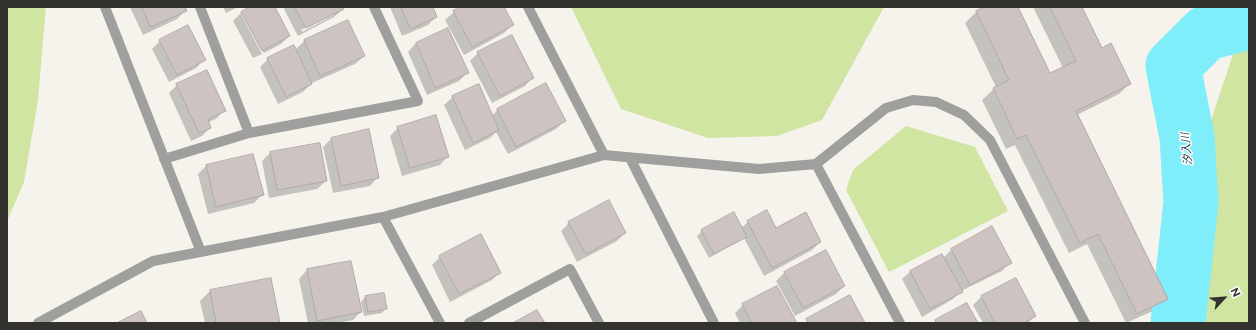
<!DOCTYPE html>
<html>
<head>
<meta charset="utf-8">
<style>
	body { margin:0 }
	#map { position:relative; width:1256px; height:330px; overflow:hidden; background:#f5f3ec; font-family:Raleway,sans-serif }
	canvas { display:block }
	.frame { position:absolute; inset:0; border:8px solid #33322f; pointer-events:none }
	.north { position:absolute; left:1204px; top:278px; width:40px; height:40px; -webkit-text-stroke:3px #fff; paint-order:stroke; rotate:64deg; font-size:11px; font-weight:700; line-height:16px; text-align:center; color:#33322f }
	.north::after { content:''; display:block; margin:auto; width:14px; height:18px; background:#33322f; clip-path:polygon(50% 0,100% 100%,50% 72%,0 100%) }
</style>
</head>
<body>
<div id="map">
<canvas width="1256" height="330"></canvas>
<div class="frame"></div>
<div class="north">N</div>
</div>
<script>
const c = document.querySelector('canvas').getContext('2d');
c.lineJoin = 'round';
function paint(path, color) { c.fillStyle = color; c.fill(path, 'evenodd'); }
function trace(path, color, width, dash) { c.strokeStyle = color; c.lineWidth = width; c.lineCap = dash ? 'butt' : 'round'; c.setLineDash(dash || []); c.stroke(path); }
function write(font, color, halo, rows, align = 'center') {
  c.font = font + ' Raleway,"Noto Sans JP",sans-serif'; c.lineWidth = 3; c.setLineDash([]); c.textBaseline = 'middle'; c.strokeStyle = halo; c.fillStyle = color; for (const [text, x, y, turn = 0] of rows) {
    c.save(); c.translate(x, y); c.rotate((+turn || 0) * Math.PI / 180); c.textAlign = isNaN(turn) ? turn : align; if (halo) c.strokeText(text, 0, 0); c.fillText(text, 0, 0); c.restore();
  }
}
paint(new Path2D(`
	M7,7H46L38,100L24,182L7,221Z
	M571,7H884L822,120L777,136L708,138L621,109Z
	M1249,7V323H1190L1210,123Z
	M906,126L975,147L1008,211L889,272L846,190L853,170Z`), '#d0e5a1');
paint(new Path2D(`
	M130,7H184L185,11L177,19L143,35Z
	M223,7H238L226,13Z
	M253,7H274L289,36L281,44L264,53L243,14H241L262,54L253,58L233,21L241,13Z
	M283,7H342L343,9L334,17L298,36ZM334,13V15L302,32L301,30Z
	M390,7H432L436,17L428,25L402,36Z
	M462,7H503L512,25L504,33L464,55L445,20L454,12Z
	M987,7H1017L1050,75L1063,68L1033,7H1081L1102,49L1130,83L1119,94L1077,115L1167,299L1155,310L1126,323L1087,244L1069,253L1015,145L1006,149L982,100L996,87L965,23L976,12Z
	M160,41L204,60L196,68L169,82L152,49Z
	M304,41L364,56L355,64L312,83L303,92L278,104L260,67L268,59L295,50Z
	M416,43L467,73L459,81L427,95L408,52Z
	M478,53L533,77L525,86L492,103L470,61Z
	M177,85L224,110L216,119L208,122L210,128L202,136L191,141L169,93Z
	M478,86L492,116L497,110L564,121L556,129L508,154L496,132L490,138L465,150L444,105L453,97Z
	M398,128L448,156L440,165L402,176L390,136Z
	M331,139L378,177L370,186L333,193L323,147Z
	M270,153L326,181L317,189L269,198L262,161Z
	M253,155L262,195L254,203L208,214L198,174L206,166Z
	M748,222L776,229L820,242L812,250L764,276L744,238L709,258L697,236L702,231L741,228Z
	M569,223L625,233L617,241L577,262L561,231Z
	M951,250L1010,262L1002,271L961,291L953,299L922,317L902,279L911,271L943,258Z
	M440,257L500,272L492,280L450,302L432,265Z
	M307,270L361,312L353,320L337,323H308L299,279Z
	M784,273L844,286L836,294L795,316L776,281Z
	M1015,279L1035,316L1028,323H983L973,305L981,297Z
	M210,291L278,323H205L200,301Z
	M365,297L386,308L382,313L364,316L361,302Z
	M743,305L796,323H740L735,313Z`), '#0003');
trace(new Path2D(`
	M1178,323L1191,202L1187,137L1173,66L1206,33L1249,22`), '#7fedfa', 55);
const building = new Path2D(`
	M142,7H185L187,11L151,27Z
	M250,7H275L290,36L262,51L241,12Z
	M295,7H343L344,9L306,28Z
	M401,7H433L437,17L411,29Z
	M460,7H504L514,25L472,47L453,11Z
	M985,7H1018L1050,73L1076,61L1050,7H1082L1102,48L1111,43L1131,84L1076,111L1168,299L1137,314L1098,234L1080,243L1026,135L1017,139L993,88L1009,80L976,11Z
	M348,20L365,56L320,76L304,40Z
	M188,25L206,60L177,75L159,40Z
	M448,28L469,73L435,88L416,43Z
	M512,35L534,78L500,96L477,52Z
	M294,45L312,84L286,97L267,58Z
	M207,70L226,111L208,119L211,128L199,133L176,84Z
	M546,83L566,121L516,147L497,109Z
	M479,84L499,130L473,143L452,96Z
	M436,115L449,157L410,168L397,127Z
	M369,129L379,178L341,186L331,138Z
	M320,143L327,181L277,190L270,152Z
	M253,154L264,195L216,207L206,165Z
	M609,200L626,233L586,254L568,222Z
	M767,210L776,228L806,212L821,242L772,268L747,221Z
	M734,212L747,237L714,254L701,230Z
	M992,226L1012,263L970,285L951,249Z
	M481,234L501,273L459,294L439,256Z
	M826,250L845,286L803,308L784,272Z
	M942,254L963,292L930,309L910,271Z
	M351,261L362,312L317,321L307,269Z
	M271,278L280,323H216L210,290Z
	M1016,278L1036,316L1024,323H995L981,296Z
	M777,286L797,323H752L742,304Z
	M384,293L387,309L368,312L365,296Z
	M850,295L865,323H808L806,319Z
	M967,303L978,323H936L935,320Z
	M537,310L545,323H513Z
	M141,311L147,323H117Z`);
paint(building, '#ccc3c2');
trace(building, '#b1a9a7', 1);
trace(new Path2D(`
	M105,7L201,252
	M200,7L249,133
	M528,7L604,155
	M630,158L714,323
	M164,159L249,133L418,101L374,7
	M816,164L900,323
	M383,217L440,323
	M38,323L153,261L383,217L604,155L759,169L816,164L886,108L913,100L936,102L964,115L990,140L1085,323
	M469,323L570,269L599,323`), '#9fa09d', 10);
write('italic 11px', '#1c3639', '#fff', [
	["汐入川",1187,149,-96]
]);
</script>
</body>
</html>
